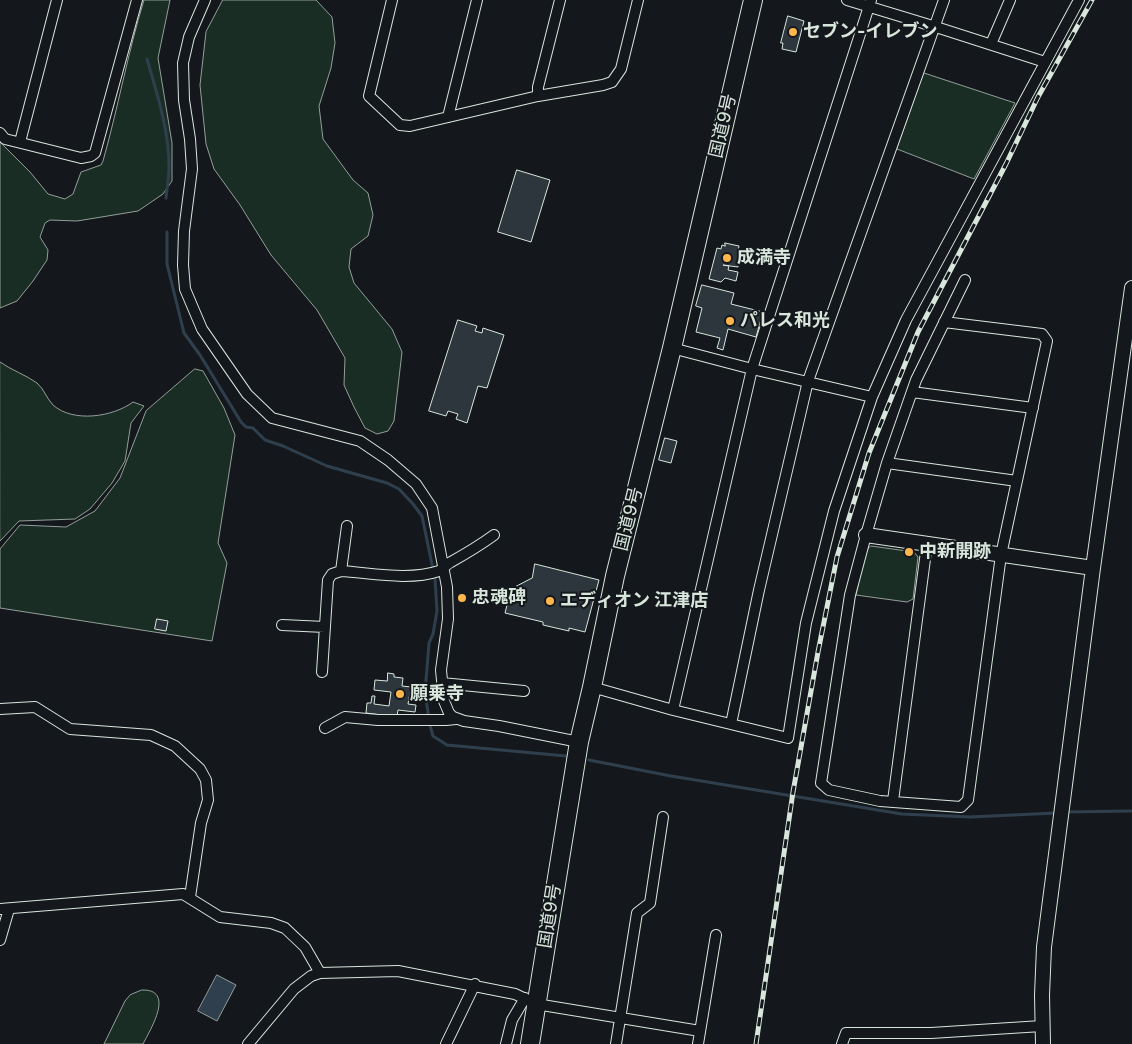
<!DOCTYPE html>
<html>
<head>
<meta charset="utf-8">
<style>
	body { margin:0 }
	canvas { display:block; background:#14181c }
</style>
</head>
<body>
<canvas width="1132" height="1044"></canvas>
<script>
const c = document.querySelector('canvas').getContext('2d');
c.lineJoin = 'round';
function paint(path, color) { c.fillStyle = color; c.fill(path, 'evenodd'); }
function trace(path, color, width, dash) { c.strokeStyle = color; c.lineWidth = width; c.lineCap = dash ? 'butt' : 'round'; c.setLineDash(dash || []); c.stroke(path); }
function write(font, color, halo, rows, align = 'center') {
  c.font = font + ' Inter,"Noto Sans JP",sans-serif'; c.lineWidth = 4; c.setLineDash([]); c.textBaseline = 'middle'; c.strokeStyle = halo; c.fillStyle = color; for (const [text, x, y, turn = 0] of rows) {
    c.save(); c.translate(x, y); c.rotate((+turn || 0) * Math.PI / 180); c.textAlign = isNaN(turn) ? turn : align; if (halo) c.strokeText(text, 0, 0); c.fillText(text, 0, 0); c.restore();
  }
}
const green = new Path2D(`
	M144,0H170L158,58L172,143V181L163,194L138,211L77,221L50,220L45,223L40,237L48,250L47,260L33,281L17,301L0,308V142L30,172L48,194L65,199L73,194L81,172L101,165L103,161C118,108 128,52 144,0Z
	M223,0H316L332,17L335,43L331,68L319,106L323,139L353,180L368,193L373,215L368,236L351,249L349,267L354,283L392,329L402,352L394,421L388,431L377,434L365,428L354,407L344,385L345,358L317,310L271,255L240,205L214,169L206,144L200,85L206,32Z
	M924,73L1015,103L974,179L897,149Z
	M0,362C11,370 26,375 37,383C44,389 47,399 53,405C73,423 113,417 133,402L144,406L131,423L125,461L112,483L90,509L75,519L19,521L0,541Z
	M195,369L203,371L224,408L235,435L218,543L227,563L212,641L0,608V549L20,525L66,527L95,511L120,478L146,411Z
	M871,546L914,552L918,557L913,599L907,602L856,595L865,552Z
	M142,990C176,989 150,1030 143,1044H104L125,1001L130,995Z`);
paint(green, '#1a2d24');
trace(green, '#939e99', 1);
const water = new Path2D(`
	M217,975L236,985L217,1021L198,1011Z`);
paint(water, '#2f3f4d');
trace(water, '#939e99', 1);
trace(new Path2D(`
	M147,59C157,94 169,130 169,167C169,177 167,188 166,198
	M167,232V264L184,333L200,355L241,422L246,427L253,428L265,440L283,446L327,466L387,483L399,489L413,504L422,516L435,579L437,611L433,634L429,643L425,693L430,725L433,736L447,745L566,756
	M589,760L671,776L902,814L970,817L1056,813
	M1065,812L1132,811`), '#2f3f4d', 3);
const building = new Path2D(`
	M788,16L804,21L796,52L782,49L783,43H781Z
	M517,170L550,180L531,242L498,232Z
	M725,243L739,246L738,251L742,252L738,267L723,265L729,266L728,270L738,272L736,281L725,278L721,282L709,279L717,248L721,249L722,245L725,246Z
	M702,285L734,293L731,304L763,312L756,337L728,329L723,350L717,348L720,338L696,332L702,308L696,306Z
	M458,320L477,326L475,331L482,333L483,328L504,335L487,388L478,386L467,423L456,419L458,414L448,411L446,416L429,411Z
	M665,438L677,441L671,463L659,460Z
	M535,564L599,580L585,632L569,628V631L543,625V622L505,613L511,589L532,578Z
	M157,619L168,621L166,631L155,629Z
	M388,673L394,674V677L403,678L402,686L411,687L408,704L416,705L415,712L398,710L397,717L366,713L367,703H371L372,696H375L374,704L389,706L391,692L374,690L375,680L387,681Z`);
paint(building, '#2c363c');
trace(building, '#d8e6dc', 1);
const street = new Path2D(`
	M205,0L189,37L183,63L184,100L190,139L192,169L184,231L183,265L185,289L202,329L247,394L272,418L360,441L388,460L416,484L432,508L447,587L448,619L441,670L444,701L449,713L453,717L464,721L499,726L579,742
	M392,0L369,96L400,125L410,126L538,96L603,85L612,82L621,69L638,0
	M847,0L936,27L1045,62
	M991,44L1010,0
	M538,96V87L560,0
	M448,117L477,0
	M0,133L5,139L81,158L91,156L95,153L137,0
	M20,142L57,0
	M944,322L1042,334L1047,341L1001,555L968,800L961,807L880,801L829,790L821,783L850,595L866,535L887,463L916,380L965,280
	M672,348L752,369L872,397
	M912,392L1033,408
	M887,463L1017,481
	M341,571L347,526
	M282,625L325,627
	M322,672L328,580L332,574L341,571C372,573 409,581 439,571C444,569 446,564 451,562C467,553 479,546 494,535
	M442,683L524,691
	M592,687L673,710L788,738L806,623L834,511L872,397L906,320L1079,0
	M0,709L35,707L70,729L151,735L175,746L200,769L206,780L208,800L201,823L190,897
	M673,710L752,369L871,0
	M731,724L759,590L808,381L944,0
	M325,728L345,717L378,720H446L456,719
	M893,801L927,544
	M0,909L183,894L220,917L271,923L285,928L305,947L320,973
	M0,940L9,909
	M248,1044L294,989L311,976L320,973L398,971L515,994L536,1004L700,1031
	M446,1044L475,984
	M506,1044L512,1020L525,998
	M616,1044L637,913L650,903L663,817
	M698,1044L716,935
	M842,1044L846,1033H931L1042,1026`);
const secondary = new Path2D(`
	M866,535L1093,568
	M1043,1044L1042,995L1044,947L1093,568L1132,288`);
const highway = new Path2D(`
	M530,1044L579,742L592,687L615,576L672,348L753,0`);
trace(street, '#d8e6dc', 12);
trace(secondary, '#d8e6dc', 16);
trace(highway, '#d8e6dc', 20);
trace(street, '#14181c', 10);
trace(secondary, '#14181c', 14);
trace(highway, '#14181c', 18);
const rail = new Path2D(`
	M756,1044L793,792L818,652L837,557L869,453L918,332L1006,164L1038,97L1092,0`);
trace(rail, '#d8e6dc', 5);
trace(rail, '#14181c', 3, [9]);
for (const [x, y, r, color] of [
	[793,32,5,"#ffb74d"],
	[727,258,5,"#ffb74d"],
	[730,321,5,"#ffb74d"],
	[909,552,5,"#ffb74d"],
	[462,598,5,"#ffb74d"],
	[550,601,5,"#ffb74d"],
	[400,694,5,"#ffb74d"]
]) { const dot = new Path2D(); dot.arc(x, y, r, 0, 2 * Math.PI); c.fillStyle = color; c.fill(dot); trace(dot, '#14181c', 2); }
write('bold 18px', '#d8e6dc', '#14181c', [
	["セブン-イレブン",803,32],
	["成満寺",737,258],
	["パレス和光",740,321],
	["中新開跡",919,552],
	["忠魂碑",472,598],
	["エディオン 江津店",560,601],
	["願乗寺",410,694]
], 'left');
write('18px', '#d8e6dc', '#14181c', [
	["国道9号",723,126,-77],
	["国道9号",629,519,-76],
	["国道9号",550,916,-81]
]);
</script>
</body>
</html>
